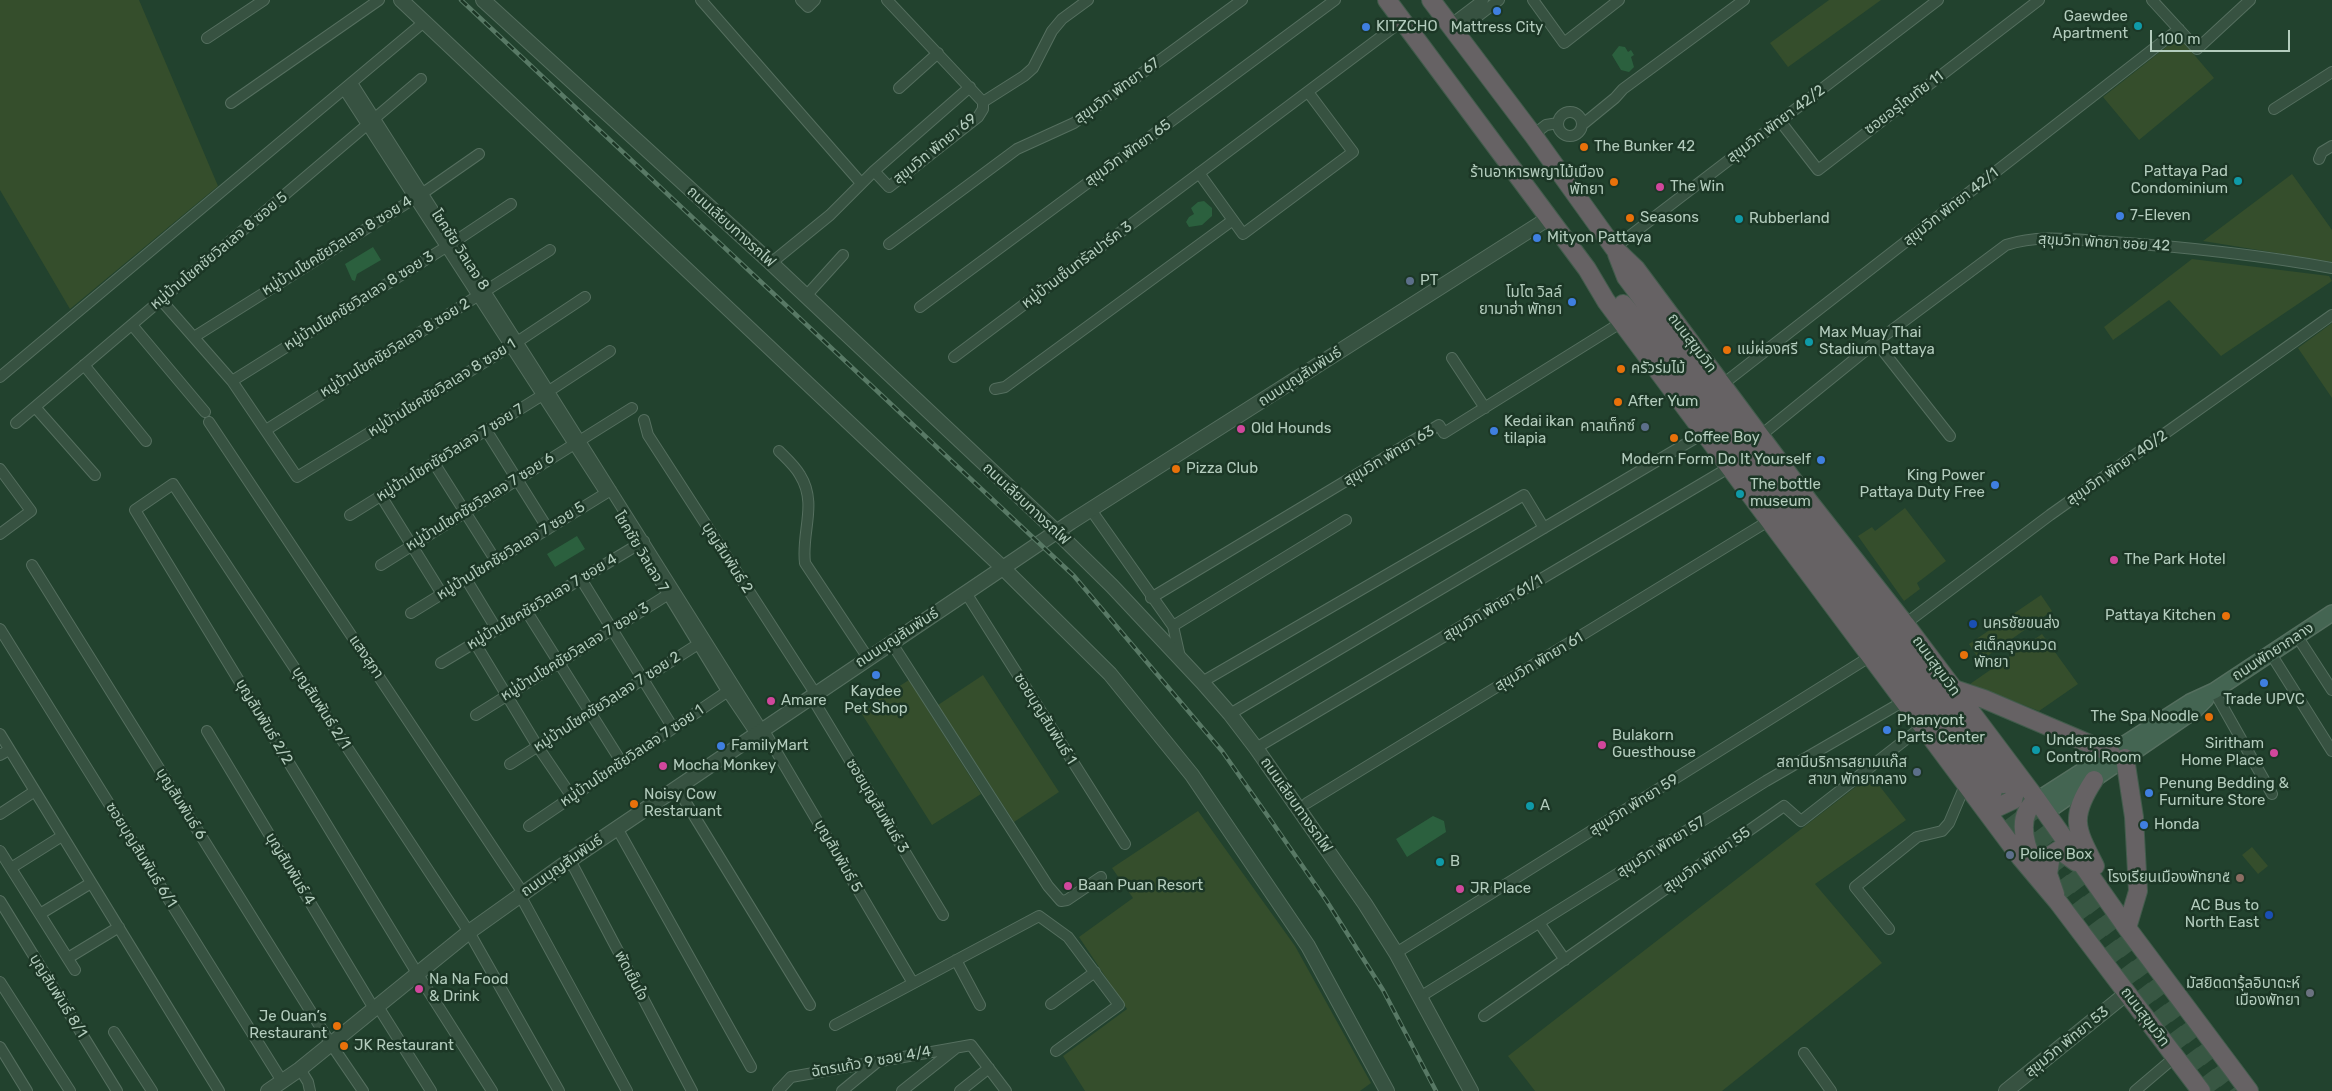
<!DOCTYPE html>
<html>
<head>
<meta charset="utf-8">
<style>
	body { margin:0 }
	#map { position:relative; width:2332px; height:1091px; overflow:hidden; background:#22422e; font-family:Rubik,sans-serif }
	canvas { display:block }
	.scale { position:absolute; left:2150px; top:30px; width:140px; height:22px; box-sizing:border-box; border:2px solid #b3ccbd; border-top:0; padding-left:6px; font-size:15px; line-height:18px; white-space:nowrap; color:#b3ccbd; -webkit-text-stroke:4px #1c3726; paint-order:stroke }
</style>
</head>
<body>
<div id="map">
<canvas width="2332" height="1091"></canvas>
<div class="scale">100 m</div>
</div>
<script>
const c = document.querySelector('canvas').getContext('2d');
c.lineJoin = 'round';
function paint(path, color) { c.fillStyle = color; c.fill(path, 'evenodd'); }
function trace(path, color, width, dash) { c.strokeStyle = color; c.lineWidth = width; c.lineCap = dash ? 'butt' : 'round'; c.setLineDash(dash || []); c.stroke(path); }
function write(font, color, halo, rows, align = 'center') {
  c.font = font + ' Rubik,"Noto Sans Thai",sans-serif'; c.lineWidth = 5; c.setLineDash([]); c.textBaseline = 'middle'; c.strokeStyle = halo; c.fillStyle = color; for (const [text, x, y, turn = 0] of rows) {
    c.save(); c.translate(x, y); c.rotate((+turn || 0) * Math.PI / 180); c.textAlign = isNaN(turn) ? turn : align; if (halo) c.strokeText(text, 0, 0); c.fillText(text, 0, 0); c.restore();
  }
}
paint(new Path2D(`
	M0,0H139L218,186L70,309L0,190Z
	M1829,0H1881L1788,67L1770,43Z
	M2179,37L2214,78L2139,140L2103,97Z
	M2292,174L2332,230V262L2203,241Z
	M2192,259L2329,276L2332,281L2221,356L2169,300L2113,340L2104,327Z
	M2332,323V398L2298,348Z
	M1905,508L1946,561L1917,583L1920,589L1904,601L1858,536L1872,527L1875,531Z
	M2041,595L2052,611L1980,661L1969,644Z
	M2042,634L2078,684L2039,711L1970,684Z
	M983,675L1059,792L1014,822L938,705Z
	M909,680L981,794L932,825L860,711Z
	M1871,775L1906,820L1815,884L1882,963L1722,1091H1535L1508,1056Z
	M1198,811L1295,946L1371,1083L1360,1091H1085L1063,1056L1127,1009L1079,937L1133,898L1112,868Z
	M2252,847L2268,866L2258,874L2242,855Z`), '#354e2c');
paint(new Path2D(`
	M1619,46L1625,47L1628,52L1631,50L1634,55L1631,57L1634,67L1629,72L1621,70L1612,55Z
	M1204,201L1212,208V216L1202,225L1189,227L1186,222L1189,217L1194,214L1191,208L1198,202Z
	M373,247L381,260L357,274L355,281L352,280L345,264Z
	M577,536L585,549L555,567L547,554Z
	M1433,816L1444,821L1446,832L1407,857L1396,839Z`), '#2b603e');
trace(new Path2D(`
	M2005,787L2235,1091
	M1995,794L2219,1091`), '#385743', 18, [18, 9]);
const minor = new Path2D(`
	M701,0L861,183
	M801,0L808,7L815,0
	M887,0L983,102
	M1533,0L1564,43L1619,0
	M2152,0L2197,49L2250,0
	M1450,25L1483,0
	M1456,33L1499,0
	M207,38L264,0
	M352,83L534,368L762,730
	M899,88L938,53
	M344,89L603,489
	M983,102L1024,76L1033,68L1052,31L1062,19L1088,0
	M231,103L379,0
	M2274,109L2332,72
	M1558 124a12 12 0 1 1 24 0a12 12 0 1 1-24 0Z
	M1780,121L1818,170L2039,0
	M1582,125L1615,98L1623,89L1744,0
	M1533,135L1546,125L1558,123
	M2319,159L2322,152L2332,146
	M874,171L889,187L978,117L983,109V102
	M1199,173L1243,234L1353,152L1308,92
	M889,244L1017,149L1074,123L1242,0
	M1614,248L1938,0
	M771,263L830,215L874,171L970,87
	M806,296L843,255
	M161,300L232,381L297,477L511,346L585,297
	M920,307L1335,0
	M132,325L205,412
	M194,337L423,193L479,154
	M1876,342L1950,436
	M954,357L1402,21
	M1452,358L1485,408
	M84,365L146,441
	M0,377L424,22
	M232,381L454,242L511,204
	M1723,384L2179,29
	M995,389L1005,387L1233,220
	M35,407L95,475
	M644,420L648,435L815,693
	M209,422L523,893
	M16,423L421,79
	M266,430L550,250
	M486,430L548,529
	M1760,436L1876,342L2006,245C2040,234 2076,240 2112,242C2186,247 2259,255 2332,268
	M779,451C786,458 795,466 800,475C818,504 801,532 805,563L868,658
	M434,463L496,561
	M0,469L31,511L0,534
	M381,496L442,594
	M1091,510L1173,626L1180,657
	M350,515L549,391L610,351
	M644,555L727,691L756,734
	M32,565L331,1044L363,1091
	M381,565L632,408
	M466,579L497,630
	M581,579L673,728
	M966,593L1125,844
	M1151,598L1439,425L1444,433L1622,322
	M527,612L622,763
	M411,613L611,490
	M1905,624L2050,515L2332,315
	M1173,626L1346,520
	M0,629L282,1081
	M2297,636L2332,690
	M891,642L1048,886L1061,901L1067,900L1101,877
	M475,643L538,747L572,797
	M2271,654L2332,751
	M441,663L644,541
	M1202,682L1524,495L1544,528
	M2214,691L2272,794
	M811,696L943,915
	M1230,714L1704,433
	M476,715L672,592
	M763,729L913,983
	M207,731L373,1007
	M0,734L219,1091
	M1256,748L1730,467
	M0,755L9,750
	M510,764L703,641
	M677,788L810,1005
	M1307,803L1770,520
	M0,814L35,791
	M529,826L731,689
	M617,828L751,1067
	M0,851L75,970
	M570,860L692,1091
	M11,868L62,836
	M520,895L627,1091
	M0,901L117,1091
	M40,914L91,883
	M1540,924L1565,960
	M1889,929L1855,887L1917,837L1942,831L1949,823L1966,783
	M1396,953L1871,656
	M68,958L119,927
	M956,960L980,1005
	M0,982L70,1091
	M1420,997L1766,781L1904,701
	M1051,1004L1095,972
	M377,1005L431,1091
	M1484,1016L1784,806L1801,821L1923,726
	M835,1025L1039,916L1068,937L1119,1005L1056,1051
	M114,1032L152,1091
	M0,1047L27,1091
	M1804,1053L1831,1091
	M300,1069L308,1082L310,1091
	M492,1091L417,973L135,510L173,484L469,932L559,1091
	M778,1091L791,1077L971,1045L1006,1091
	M842,1091L876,1063
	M902,1091L956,1048
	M960,1091L989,1068
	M2135,1091L2175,1057`);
const tertiary = new Path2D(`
	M401,0L1003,568L1110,674L1192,775L1308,946L1387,1091
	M483,0L771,263L1057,532L1112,586L1202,682L1230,714L1256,748L1365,904L1396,953L1471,1091
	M268,1091L300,1069L469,932L570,860L1071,522L1549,218
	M2006,1091L2127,993`);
const secondary = new Path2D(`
	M2037,800L2190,702L2214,691L2332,613
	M2046,812L2195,710L2206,699`);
const trunk = new Path2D(`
	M1387,0L1587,269L1606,301L2021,858L2058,902L2201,1091
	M1431,0L1533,135L1614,248L1636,269L1810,503L1905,624L2037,800L2127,928L2249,1091
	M1617,254L1626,277L2004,784
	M1623,304L1714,417L1993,791
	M1951,688L1984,699L2111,753
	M2125,758L2134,817L2138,891L2127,928
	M2094,780C2069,818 2076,829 2095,866
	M1980,796L1991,805L1998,807L2013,800L2016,788L2010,771
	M2034,864C2025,845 2015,816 2037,800
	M2055,894L2048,874L2051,855L2059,850L2076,862`);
trace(minor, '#556f5f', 12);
trace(tertiary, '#556f5f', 16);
trace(secondary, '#556f5f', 18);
trace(trunk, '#425c4c', 20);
trace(minor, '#375241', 10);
trace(tertiary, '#375241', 14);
trace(secondary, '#446552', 15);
trace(trunk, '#666264', 18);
const rail = new Path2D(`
	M461,0L1074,576L1222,751L1272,822L1326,900L1383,990L1436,1091`);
trace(rail, '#587965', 4.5);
trace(rail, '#1c3726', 2.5, [8]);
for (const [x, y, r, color] of [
	[1497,11,5,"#3f7fe0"],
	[2138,26,5,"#0f9aa8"],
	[1366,27,5,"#3f7fe0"],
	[1584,147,5,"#e8710a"],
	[2238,181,5,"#0f9aa8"],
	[1614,182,5,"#e8710a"],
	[1660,187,5,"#d1479c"],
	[2120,216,5,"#3f7fe0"],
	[1630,218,5,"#e8710a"],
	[1739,219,5,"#0f9aa8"],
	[1537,238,5,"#3f7fe0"],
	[1410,281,5,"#5c6f8a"],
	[1572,302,5,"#3f7fe0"],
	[1809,342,5,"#0f9aa8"],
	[1727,350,5,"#e8710a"],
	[1621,369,5,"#e8710a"],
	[1618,402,5,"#e8710a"],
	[1645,427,5,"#5c6f8a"],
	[1241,429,5,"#d1479c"],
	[1494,431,5,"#3f7fe0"],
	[1674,438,5,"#e8710a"],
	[1821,460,5,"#3f7fe0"],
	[1176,469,5,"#e8710a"],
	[1995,485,5,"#3f7fe0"],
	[1740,494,5,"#0f9aa8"],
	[2114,560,5,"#d1479c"],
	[2226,616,5,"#e8710a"],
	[1973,624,5,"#1a4fb4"],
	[1964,655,5,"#e8710a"],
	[876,675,5,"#3f7fe0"],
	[2264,683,5,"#3f7fe0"],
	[771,701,5,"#d1479c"],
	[2209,717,5,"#e8710a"],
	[1887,730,5,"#3f7fe0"],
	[1602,745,5,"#d1479c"],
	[721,746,5,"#3f7fe0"],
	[2036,750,5,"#0f9aa8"],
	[2274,753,5,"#d1479c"],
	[663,766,5,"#d1479c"],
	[1917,772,5,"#5c6f8a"],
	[2149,793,5,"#3f7fe0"],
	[634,804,5,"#e8710a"],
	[1530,806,5,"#0f9aa8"],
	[2144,825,5,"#3f7fe0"],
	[2010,855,5,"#5c6f8a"],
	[1440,862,5,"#0f9aa8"],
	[2240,878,5,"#8d6e63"],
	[1068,886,5,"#d1479c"],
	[1460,889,5,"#d1479c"],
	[2269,915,5,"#1a4fb4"],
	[419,989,5,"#d1479c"],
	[2310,993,5,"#6b7280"],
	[337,1026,5,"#e8710a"],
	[344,1046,5,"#e8710a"]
]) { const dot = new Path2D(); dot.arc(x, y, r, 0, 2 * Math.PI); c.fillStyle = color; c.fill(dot); trace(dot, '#1c3726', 2); }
write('15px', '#b3ccbd', '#1c3726', [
	["Gaewdee",2128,17,"right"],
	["Apartment",2128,34,"right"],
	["KITZCHO",1376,27],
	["Mattress City",1497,28,"center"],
	["The Bunker 42",1594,147],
	["Pattaya Pad",2228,172,"right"],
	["Condominium",2228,189,"right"],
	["ร้านอาหารพญาไม้เมือง",1604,173,"right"],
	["พัทยา",1604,190,"right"],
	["The Win",1670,187],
	["7-Eleven",2130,216],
	["Seasons",1640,218],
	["Rubberland",1749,219],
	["Mityon Pattaya",1547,238],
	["PT",1420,281],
	["โมโต วิลล์",1562,293,"right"],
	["ยามาฮ่า พัทยา",1562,310,"right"],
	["Max Muay Thai",1819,333],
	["Stadium Pattaya",1819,350],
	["แม่ผ่องศรี",1737,350],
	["ครัวร่มไม้",1631,369],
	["After Yum",1628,402],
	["Kedai ikan",1504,422],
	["tilapia",1504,439],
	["คาลเท็กซ์",1635,427,"right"],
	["Old Hounds",1251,429],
	["Coffee Boy",1684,438],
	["Modern Form Do It Yourself",1811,460,"right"],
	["Pizza Club",1186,469],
	["King Power",1985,476,"right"],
	["Pattaya Duty Free",1985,493,"right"],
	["The bottle",1750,485],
	["museum",1750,502],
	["The Park Hotel",2124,560],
	["Pattaya Kitchen",2216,616,"right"],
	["นครชัยขนส่ง",1983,624],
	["สเต็กลุงหนวด",1974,646],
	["พัทยา",1974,663],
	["Kaydee",876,692,"center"],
	["Pet Shop",876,709,"center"],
	["Trade UPVC",2264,700,"center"],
	["Amare",781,701],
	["The Spa Noodle",2199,717,"right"],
	["Phanyont",1897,721],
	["Parts Center",1897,738],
	["Bulakorn",1612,736],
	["Guesthouse",1612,753],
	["Underpass",2046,741],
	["Control Room",2046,758],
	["Siritham",2264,744,"right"],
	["Home Place",2264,761,"right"],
	["FamilyMart",731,746],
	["สถานีบริการสยามแก๊ส",1907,763,"right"],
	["สาขา พัทยากลาง",1907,780,"right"],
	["Mocha Monkey",673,766],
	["Penung Bedding &",2159,784],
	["Furniture Store",2159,801],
	["Noisy Cow",644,795],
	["Restaruant",644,812],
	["A",1540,806],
	["Honda",2154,825],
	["Police Box",2020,855],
	["B",1450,862],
	["โรงเรียนเมืองพัทยา๕",2230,878,"right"],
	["Baan Puan Resort",1078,886],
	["JR Place",1470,889],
	["AC Bus to",2259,906,"right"],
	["North East",2259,923,"right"],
	["Na Na Food",429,980],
	["& Drink",429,997],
	["มัสยิดดารุ้ลอิบาดะห์",2300,984,"right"],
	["เมืองพัทยา",2300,1001,"right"],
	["Je Ouan’s",327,1017,"right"],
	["Restaurant",327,1034,"right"],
	["JK Restaurant",354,1046]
], 'left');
write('15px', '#b3ccbd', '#1c3726', [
	["สุขุมวิท พัทยา 67",1117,91,-36],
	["ซอยอรุโณทัย 11",1904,103,-37],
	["สุขุมวิท พัทยา 42/2",1776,124,-37],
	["สุขุมวิท พัทยา 69",935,149,-39],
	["สุขุมวิท พัทยา 65",1128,153,-36],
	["สุขุมวิท พัทยา 42/1",1951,207,-38],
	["ถนนเลียบทางรถไฟ",731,227,42],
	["สุขุมวิท พัทยา ซอย 42",2104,243,3],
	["หมู่บ้านโชคชัยวิลเลจ 8 ซอย 4",337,246,-32],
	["โชคชัย วิลเลจ 8",460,250,57],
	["หมู่บ้านโชคชัยวิลเลจ 8 ซอย 5",219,251,-40],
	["หมู่บ้านเซ็นทรัลปาร์ค 3",1077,265,-37],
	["หมู่บ้านโชคชัยวิลเลจ 8 ซอย 3",359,301,-32],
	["ถนนสุขุมวิท",1692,343,53],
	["หมู่บ้านโชคชัยวิลเลจ 8 ซอย 2",395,348,-32],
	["ถนนบุญสัมพันธ์",1300,377,-33],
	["หมู่บ้านโชคชัยวิลเลจ 8 ซอย 1",442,388,-32],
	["หมู่บ้านโชคชัยวิลเลจ 7 ซอย 7",450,453,-32],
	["สุขุมวิท พัทยา 63",1389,456,-31],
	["สุขุมวิท พัทยา 40/2",2117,468,-35],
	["หมู่บ้านโชคชัยวิลเลจ 7 ซอย 6",480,502,-32],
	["ถนนเลียบทางรถไฟ",1026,504,43],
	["หมู่บ้านโชคชัยวิลเลจ 7 ซอย 5",511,551,-32],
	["โชคชัย วิลเลจ 7",641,552,59],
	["บุญสัมพันธ์ 2",727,558,57],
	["หมู่บ้านโชคชัยวิลเลจ 7 ซอย 4",542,602,-31],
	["สุขุมวิท พัทยา 61/1",1493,608,-31],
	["ถนนบุญสัมพันธ์",897,638,-33],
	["หมู่บ้านโชคชัยวิลเลจ 7 ซอย 3",575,652,-32],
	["ถนนพัทยากลาง",2273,652,-33],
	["แสงสุภา",366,657,56],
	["สุขุมวิท พัทยา 61",1539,662,-31],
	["ถนนสุขุมวิท",1936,666,54],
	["หมู่บ้านโชคชัยวิลเลจ 7 ซอย 2",607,702,-33],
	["บุญสัมพันธ์ 2/1",321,708,57],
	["ซอยบุญสัมพันธ์ 1",1045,719,58],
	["บุญสัมพันธ์ 2/2",264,722,59],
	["หมู่บ้านโชคชัยวิลเลจ 7 ซอย 1",632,756,-34],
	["บุญสัมพันธ์ 6",181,804,58],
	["ถนนเลียบทางรถไฟ",1296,805,55],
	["สุขุมวิท พัทยา 59",1634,805,-32],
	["ซอยบุญสัมพันธ์ 3",877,806,59],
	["สุขุมวิท พัทยา 57",1661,847,-32],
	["ซอยบุญสัมพันธ์ 6/1",141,855,58],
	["บุญสัมพันธ์ 5",838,856,60],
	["สุขุมวิท พัทยา 55",1707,860,-35],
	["ถนนบุญสัมพันธ์",562,866,-35],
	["บุญสัมพันธ์ 4",290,869,59],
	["พัดเย็นใจ",631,976,62],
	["บุญสัมพันธ์ 8/1",58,996,58],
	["ถนนสุขุมวิท",2145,1017,53],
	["สุขุมวิท พัทยา 53",2067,1042,-39],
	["ฉัตรแก้ว 9 ซอย 4/4",871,1062,-10]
]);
</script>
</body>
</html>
